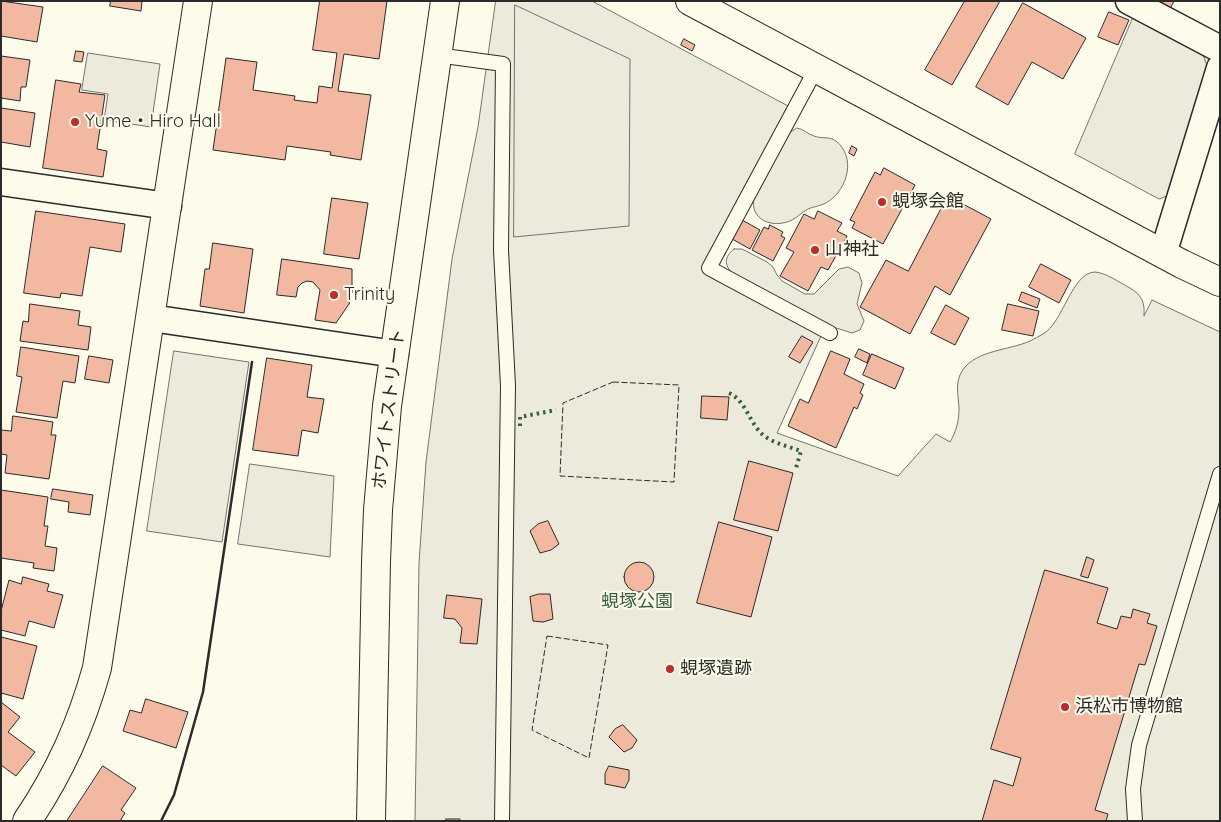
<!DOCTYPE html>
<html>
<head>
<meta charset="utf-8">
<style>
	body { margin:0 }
	#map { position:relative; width:1221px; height:822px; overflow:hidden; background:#fdfbea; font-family:Quicksand,sans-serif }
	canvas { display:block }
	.frame { position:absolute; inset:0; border:2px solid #2b2b2b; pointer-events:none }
</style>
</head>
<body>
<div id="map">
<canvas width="1221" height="822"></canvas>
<div class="frame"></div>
</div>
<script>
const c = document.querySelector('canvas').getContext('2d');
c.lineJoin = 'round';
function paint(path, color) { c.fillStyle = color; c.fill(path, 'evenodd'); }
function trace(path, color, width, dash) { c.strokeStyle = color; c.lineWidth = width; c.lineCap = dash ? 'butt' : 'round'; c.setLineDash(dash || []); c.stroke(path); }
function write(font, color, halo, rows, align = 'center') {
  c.font = font + ' Quicksand,"Noto Sans JP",sans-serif'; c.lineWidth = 4; c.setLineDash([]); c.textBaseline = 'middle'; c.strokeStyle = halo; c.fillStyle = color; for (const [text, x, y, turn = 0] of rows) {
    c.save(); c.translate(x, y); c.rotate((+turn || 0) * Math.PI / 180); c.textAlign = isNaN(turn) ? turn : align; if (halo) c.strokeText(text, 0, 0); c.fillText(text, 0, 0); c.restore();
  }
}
const green = new Path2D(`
	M496,1H592L788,106L704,265L703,270L706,275L821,336L777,433L898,476L936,434L950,442C956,432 959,421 959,409C959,399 955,386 960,375C971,350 1008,351 1030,341C1034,339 1039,336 1043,334C1063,323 1072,272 1095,272C1107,273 1120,283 1130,288C1142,295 1145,303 1144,316L1152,300L1220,332V821H415L419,563L426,462L452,259L478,127Z
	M797,128C804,129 807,134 814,136C821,139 829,136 836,141C856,157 848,188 829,201C822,206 815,206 808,209C802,212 798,217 792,220C774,229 749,221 754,197L786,138L791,132Z
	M734,249H742L767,262L773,267L777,275L782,281L805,294H814L839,269L848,267L859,273L862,283L857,304L864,321L860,330L852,333L833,327L733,274C724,265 724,257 734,249Z`);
paint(green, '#ecebdb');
trace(green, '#74746e', 1);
const parking = new Path2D(`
	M515,5L630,59L629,226L514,237Z
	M1133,18L1203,55L1208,68L1170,195L1159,199L1075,154Z
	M88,53L160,64L151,127L104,120L108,94L82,90Z
	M174,351L249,362L222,542L147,531Z
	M250,464L334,476L330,557L238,544Z`);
paint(parking, '#eceadb');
trace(parking, '#74746e', 1);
const building = new Path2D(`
	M1,1L43,7L37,42L1,36Z
	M111,1H142L141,11L110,6Z
	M320,1H387L379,59L344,54L338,91L371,95L361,160L330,155L331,152L287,146L285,160L213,150L226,58L257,62L253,90L295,96L294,100L317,103L319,86L332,88L337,53L313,50Z
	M965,1H1000L952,85L925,70Z
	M1156,1H1174L1170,9Z
	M1023,3L1086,38L1063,79L1032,62L1008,105L976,87Z
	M1109,12L1129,20L1118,45L1098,37Z
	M684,39L695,45L692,51L681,45Z
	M76,51L84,52L82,62L74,61Z
	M1,56L30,60L26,87H21L20,101L1,98Z
	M56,80L81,84L79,92L105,95L97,149L107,151L103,177L43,168Z
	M1,108L35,113L30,147L1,142Z
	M852,146L857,149L854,156L849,153Z
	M884,168L915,185L883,244L852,228L855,222L850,220L875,172L880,175Z
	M948,196L991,219L950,295L935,286L910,334L860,307L886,260L908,271Z
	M332,198L368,203L359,259L324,254Z
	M36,211L125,224L121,252L90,247L82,296L61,293L60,298L24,293Z
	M818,211L842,223L837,231L847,236L828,270L821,267L808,291L780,276L794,252L786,248L804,214L814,219Z
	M742,220L760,230L750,249L732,239Z
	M770,225L783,232L781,236L785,238L773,261L752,250L764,227L768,229Z
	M213,243L253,249L244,313L200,306L205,269H209Z
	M282,259L352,269V292L349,304L336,323L315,320L320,290L313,282L307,281L302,283L298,287L296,297L277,295Z
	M1041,264L1071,280L1059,303L1029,287Z
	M1022,292L1040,299L1037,308L1019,301Z
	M30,304L80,311L78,325L91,327L88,350L20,341L23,321L28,322Z
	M1008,304L1039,311L1033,336L1002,330Z
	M946,305L969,318L955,345L931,333Z
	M802,336L813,342L800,363L789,357Z
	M21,347L79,356L75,383L63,381L57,418L16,412L22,377L17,376Z
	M859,349L870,354L867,363L855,357Z
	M831,351L850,359L844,374L864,384L860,393L863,395L857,409L854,407L836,448L788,426L800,399L808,403Z
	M872,354L904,368L895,389L863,375Z
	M89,356L113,360L109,383L85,379Z
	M267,358L312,365L307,397L324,399L318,433L302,430L298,456L253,450Z
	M702,396L729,397L727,420L701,418Z
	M13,416L53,422L51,435H56L49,479L5,473L7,455L1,454V430L11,431Z
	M749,461L793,473L778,531L734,520Z
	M53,489L93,495L90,515L68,512L69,502L51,499Z
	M1,490L48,497L44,526H48L45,546L57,548L54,571L33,568L34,563L1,558Z
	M548,521L559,544L551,550L540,553L530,531L538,524Z
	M719,522L772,537L751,617L697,603Z
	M1087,557L1094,560L1088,578L1081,576Z
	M624 577a15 15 0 1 1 30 0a15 15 0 1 1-30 0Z
	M1045,570L1108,588L1097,623L1117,629L1121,616L1131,618L1133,609L1150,614L1147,623L1157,626L1145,665L1139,664L1095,810L1108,814L1106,821H982L994,780L1013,786L1021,758L991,749Z
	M23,577L49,584L47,591L63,595L54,628L29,621L25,636L1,630V611L9,580L21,584Z
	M539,594H550L553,619L543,622L533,621L530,597Z
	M447,595L482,599L477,644L460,643L462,628L455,619L444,618Z
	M1,637L37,646L23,699L1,693Z
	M146,699L188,712L176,748L123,731L130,710L141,713Z
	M1,702L20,717L8,732L35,752L16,776L1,765Z
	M623,725L637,740L632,748L624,752L609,737L615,729Z
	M103,766L136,788L121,810L125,813L120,821H67Z
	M609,766L629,770V780L625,788L605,784V774Z
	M446,819H460V821H446Z`);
paint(building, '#f2b8a0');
trace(building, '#2b2b2b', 1);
const lane = new Path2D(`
	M437,55L503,64L501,250L508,386L502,821
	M816,69L709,268L830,333
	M1135,821L1133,789L1139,745L1220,474`);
const street = new Path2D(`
	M1129,1L1220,49
	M1,182L168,206
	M1163,254L1220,68
	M151,318L395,354`);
const secondary = new Path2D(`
	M690,1L1182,264L1220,282
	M27,821C60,772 81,725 97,668L198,1
	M371,821L376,562L378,510L387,406L445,1`);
trace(lane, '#2b2b2b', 16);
trace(street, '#2b2b2b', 29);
trace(secondary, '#2b2b2b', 30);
trace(lane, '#fdfbea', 14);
trace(street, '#fdfbea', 26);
trace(secondary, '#fdfbea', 28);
trace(new Path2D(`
	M729,393C745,400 749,421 761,433C771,443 788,446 801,451L796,468
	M520,426V417L556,410`), '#34623c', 4, [2.5, 4]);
trace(new Path2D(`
	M613,382L679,385L674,482L560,476L563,403Z
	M547,636L608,645L589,758L532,730Z`), '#2b2b2b', 1, [6, 2.5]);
trace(new Path2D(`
	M161,821L174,795L203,692L252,362`), '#2b2b2b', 2.5);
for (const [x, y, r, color] of [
	[75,122,5,"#c62828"],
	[882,202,5,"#c62828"],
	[815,250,5,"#c62828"],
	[334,295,5,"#c62828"],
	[670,669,5,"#c62828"],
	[1065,707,5,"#c62828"]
]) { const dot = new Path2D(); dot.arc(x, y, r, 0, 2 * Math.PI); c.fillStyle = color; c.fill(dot); trace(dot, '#fdfbea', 2); }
write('18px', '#2b2b2b', '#fdfbea', [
	["Yume・Hiro Hall",85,122],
	["蜆塚会館",892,202],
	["山神社",825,250],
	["Trinity",344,295],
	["蜆塚遺跡",680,669],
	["浜松市博物館",1075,707]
], 'left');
write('18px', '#2b2b2b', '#fdfbea', [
	["ホワイトストリート",389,409,-83]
]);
write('18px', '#34623c', '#fdfbea', [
	["蜆塚公園",637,602]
]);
</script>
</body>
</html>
